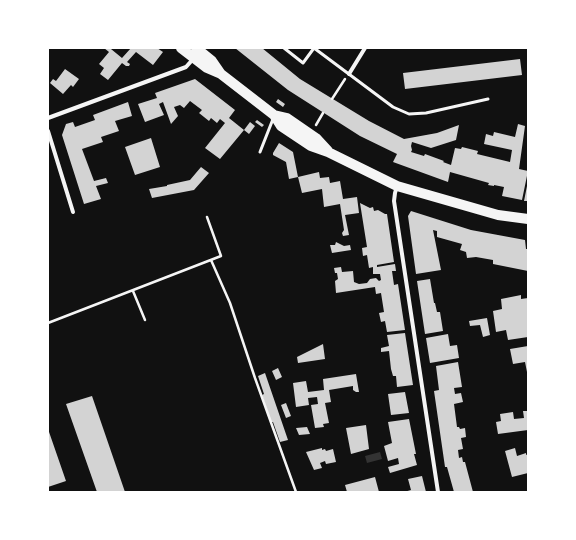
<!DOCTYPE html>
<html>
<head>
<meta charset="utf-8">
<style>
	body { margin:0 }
	#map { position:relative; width:576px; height:540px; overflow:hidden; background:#111; font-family:"IBM Plex Sans",sans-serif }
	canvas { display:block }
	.frame { position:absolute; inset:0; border:49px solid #fff; pointer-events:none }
</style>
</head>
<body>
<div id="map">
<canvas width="576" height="540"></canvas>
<div class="frame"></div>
</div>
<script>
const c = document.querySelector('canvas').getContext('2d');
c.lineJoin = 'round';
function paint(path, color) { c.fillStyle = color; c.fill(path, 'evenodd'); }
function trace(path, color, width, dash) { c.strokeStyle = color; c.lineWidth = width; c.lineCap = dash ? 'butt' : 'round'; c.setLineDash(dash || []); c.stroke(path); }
paint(new Path2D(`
	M380,452L382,459L367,463L365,456Z`), '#333');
paint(new Path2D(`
	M104,48H112L111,49L122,58L131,48H157L163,52L153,65L136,52L127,62L130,64L129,66H126L122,63L108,80L100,74L104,68L99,64L109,52Z
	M235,48H262L300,79L369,121L404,139L437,133L459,125L456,140L431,148L412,142L411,146L412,150L411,152L424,156L425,154L444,161L443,162L451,165L455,148L461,149L462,147L478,151L477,154L510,162L512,150L484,144L486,134L493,136L494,132L515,137L518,124L525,126L519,169L528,171L522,200L502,196L504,187L494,185V186L488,185L489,183L450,172L448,182L393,162L397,154L360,136L288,90Z
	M520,59L522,75L405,89L403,73Z
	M65,69L79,79L73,87L71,85L63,94L50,83L53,79L56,81Z
	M195,79L235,110L229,118L244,130L220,159L205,148L225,123L220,119L217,123L211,118L209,121L199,113L202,110L190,101L184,108L180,105L174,107L178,116L171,124L163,102L159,104L164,115L145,122L138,104L157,98L155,93Z
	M278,99L285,104L283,107L276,102Z
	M128,102L132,116L115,121L119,131L101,137L103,142L82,149L94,181L106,178L108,183L96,186L101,199L84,204L62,135L66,124L73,122L75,127L95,120L93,115Z
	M257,120L264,125L262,127L255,122Z
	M250,122L255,126L249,134L244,130Z
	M151,138L160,167L135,175L125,147Z
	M279,143L293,152L298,177L289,179L286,162L273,155V153Z
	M201,167L209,173L194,190L152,198L149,189L167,186V185L190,180Z
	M319,172L320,178L329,177L330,183L340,181L343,199L357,197L359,213L345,215L349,235L343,236L342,233L344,230L340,204L324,207L322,189L302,193L298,177Z
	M527,186H528V201H524Z
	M360,203L370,208L373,207L374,211L378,210L385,214H387L394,262L377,265V267L395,264L396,271H392L394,285L398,284L405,330L387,332L385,321L381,322L379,313L384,312L381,293L376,294L375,287L336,293L335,281L338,279L337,273H335L334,268L341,267L342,272L353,271L354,282L359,284L367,283L370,279L376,278L379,281L381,280L380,274H373V267L369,268L367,255L363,256L362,248L367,247Z
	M411,211L471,230L525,240L526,249H528V271L493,264V260L476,257L467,258L466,252L460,250L462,244L437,237V231L433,230L441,270L416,274L408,216Z
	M336,242L344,246L350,245L351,250L332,253L330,245H335Z
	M430,279L434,303H435L437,312H440L443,331L425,334L417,281Z
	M521,295V299L528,298V337L508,340L506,330L496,332L493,311L502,309L501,299Z
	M487,318L490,335L483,337L480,325L470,326L469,321Z
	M405,333L413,385L397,387L396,376H393L391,369L389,351L381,352V348L389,346L387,335Z
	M448,334L450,346L457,345L459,358L430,363L426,338Z
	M323,344L325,359L298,363L297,357Z
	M528,346V372H527L525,362L513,364L510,349Z
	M458,362L462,387L454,388L455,394L461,393L463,402L454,404L457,427H459L460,429L465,428L466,437L461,438L463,449L458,450L459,458L462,457L463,462H465L473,492H454L447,467H445L434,391L439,390L436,366Z
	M278,368L282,377L276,380L272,371Z
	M265,373L288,440L280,442L273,422H271L262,395L264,394L258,376Z
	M356,374L359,392H356L353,390V386L329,390L331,402L325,403L329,423L323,424L324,427L315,428L311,405L318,404L317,397L308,398L309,405L296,407L293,383L306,381L308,392L324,390L323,379Z
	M405,392L409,413L391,415L388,394Z
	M92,396L125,492H97L66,404Z
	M286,403L291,416L286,418L281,405Z
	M523,411H528V430L498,434L496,422L501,421L500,414L513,412L514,419L524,418Z
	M409,419L416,454H414L417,465L390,473L388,467L399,464L398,458L388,461L384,446L392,443L388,422Z
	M366,425L369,449L351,454L346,428Z
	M307,427L310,434L299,435L296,428Z
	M48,429L66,481L48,487Z
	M322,448V450L325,449L326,451L333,449L336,462L326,464L325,461L320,463L322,468L314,470L306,452Z
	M515,448L517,456L526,453V455L528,454V473L512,477L505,451Z
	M422,476L426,492H404L411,490L408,479Z
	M375,477L379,492H347L345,485Z`), '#d3d3d3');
trace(new Path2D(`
	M332,99L345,79
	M316,125L323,113
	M211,260L230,303L255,378L296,492
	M133,291L145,320
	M48,323L221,256L207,217`), '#f5f5f5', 2.5);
trace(new Path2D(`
	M284,48L303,63L314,48
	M314,48L393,107L409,114L426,113L488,99
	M260,152L273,119`), '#f5f5f5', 3);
trace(new Path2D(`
	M349,74L365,48
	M48,118L186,67L194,58
	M48,131L73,212
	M397,186L395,193L394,201L438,492`), '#f5f5f5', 4);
trace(new Path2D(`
	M181,48L207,68L221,74L274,115L281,126L311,146L328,152L397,186L498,215L528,219
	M196,48L212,61L221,74
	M274,115L287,118L316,138L328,151`), '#f5f5f5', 10);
</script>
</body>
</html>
